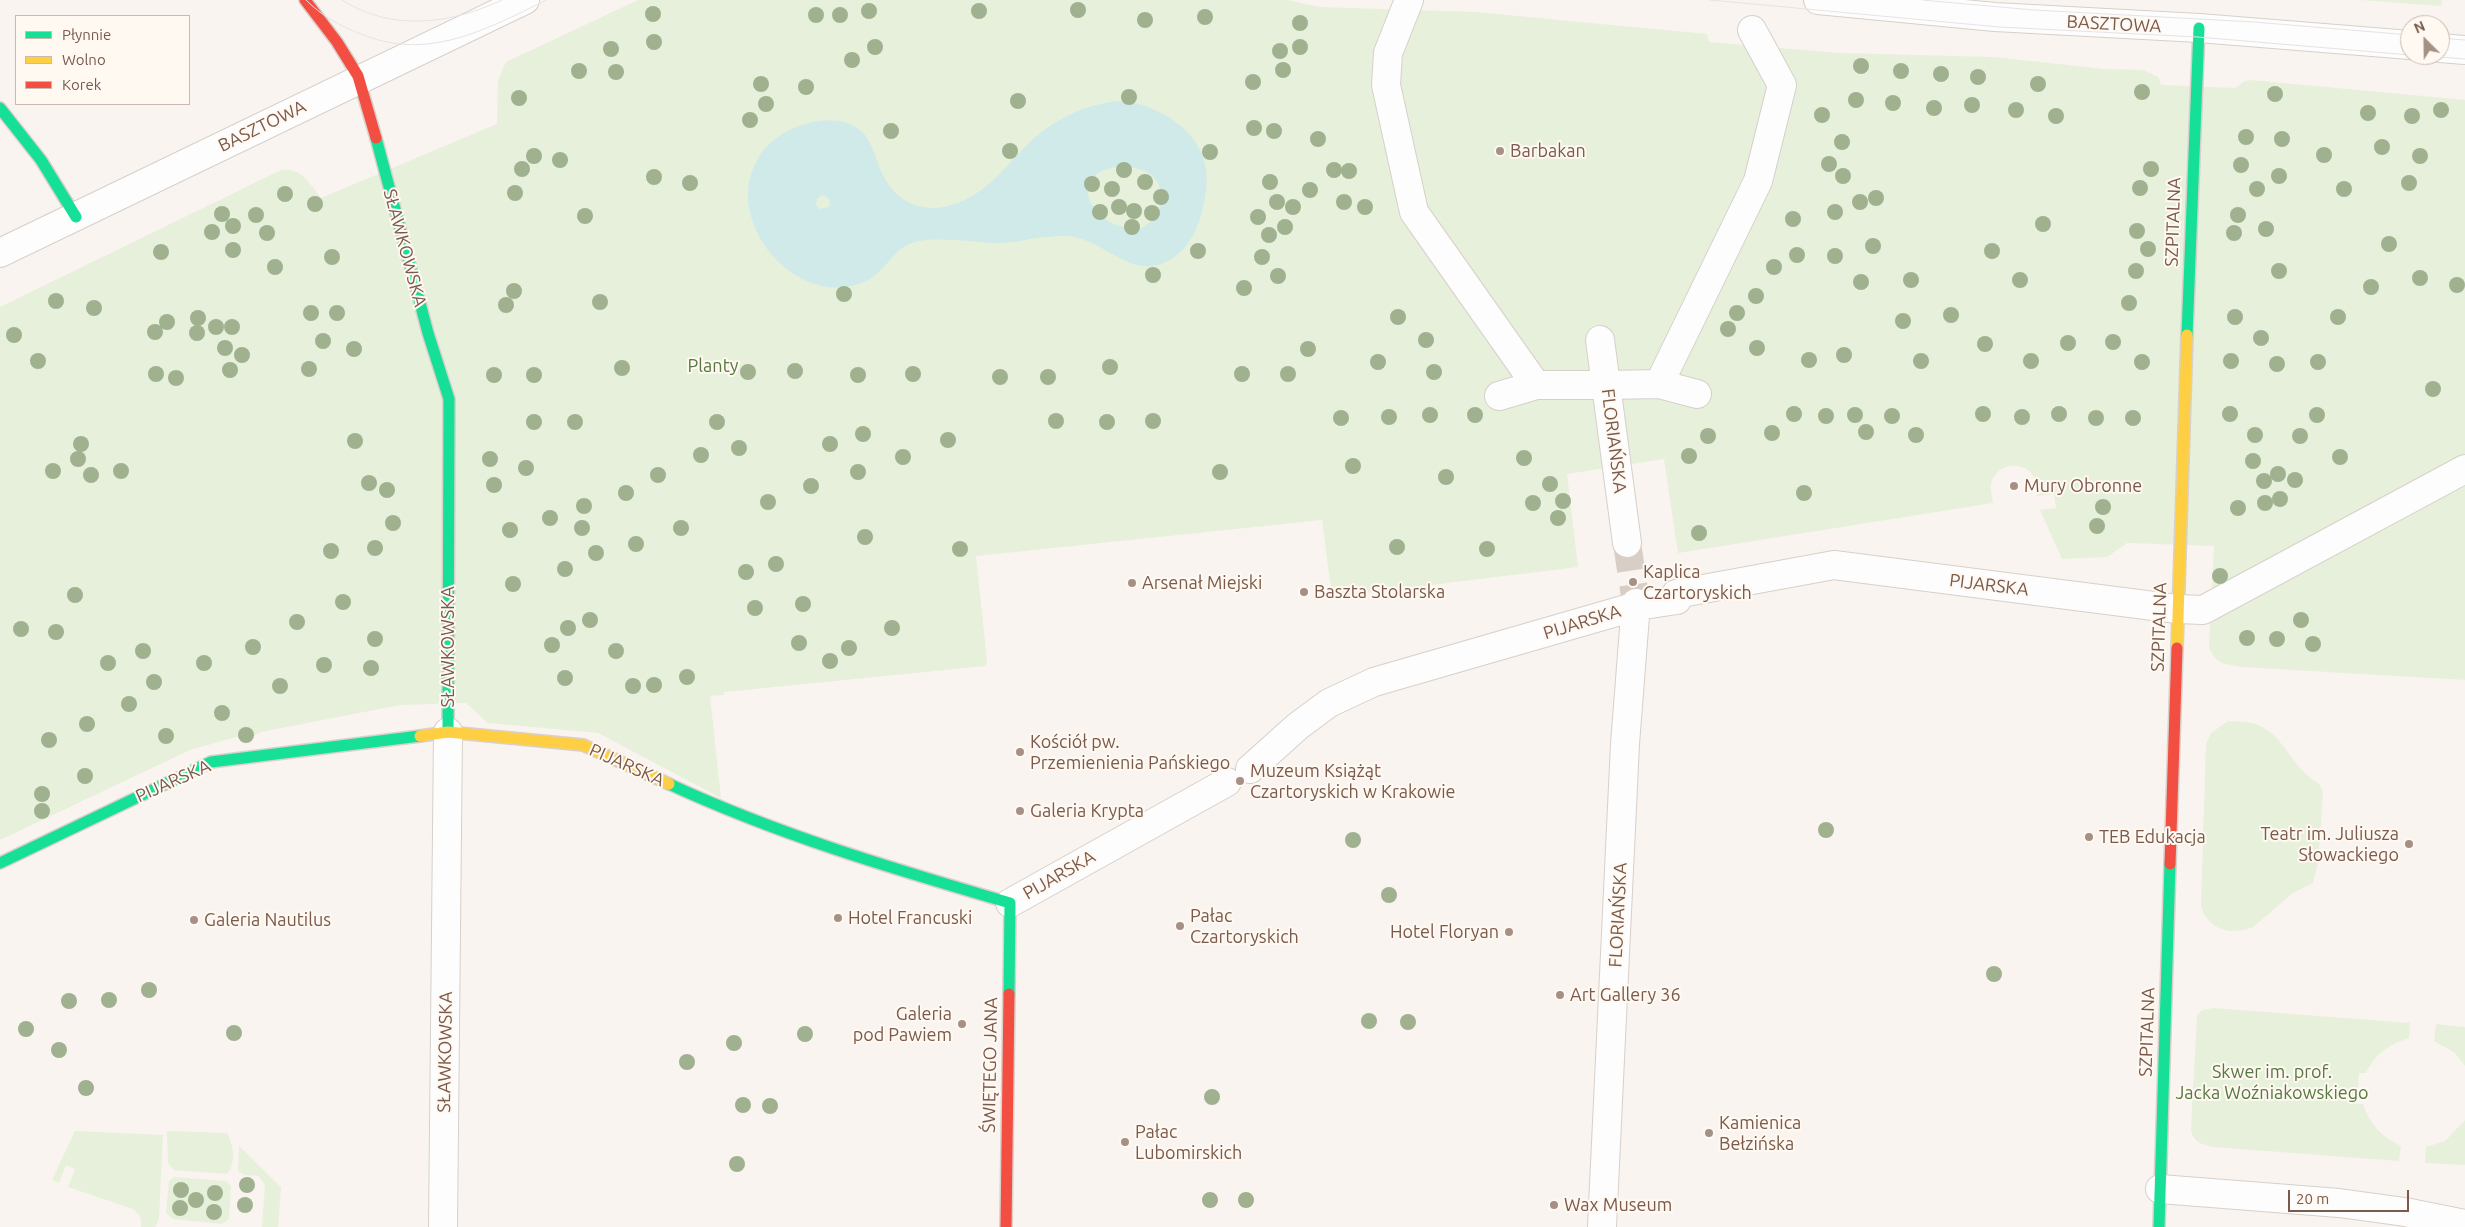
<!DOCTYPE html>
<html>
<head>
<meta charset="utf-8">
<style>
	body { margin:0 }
	#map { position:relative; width:2465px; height:1227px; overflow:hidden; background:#f9f4ef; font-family:Ubuntu,sans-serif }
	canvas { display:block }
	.legend { position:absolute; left:15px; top:15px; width:175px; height:90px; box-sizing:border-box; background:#fff9f2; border:1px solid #cab9b0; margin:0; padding:6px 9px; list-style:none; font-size:15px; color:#7a5a4c }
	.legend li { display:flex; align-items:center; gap:10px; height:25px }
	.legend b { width:25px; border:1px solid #cab9b0 }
	.north { position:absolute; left:2400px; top:15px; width:50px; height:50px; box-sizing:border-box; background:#fff9f2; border:1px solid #cab9b0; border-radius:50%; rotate:337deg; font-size:14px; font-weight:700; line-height:20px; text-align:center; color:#7a5a4c }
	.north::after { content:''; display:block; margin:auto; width:18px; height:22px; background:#a69085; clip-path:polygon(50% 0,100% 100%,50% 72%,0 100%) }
	.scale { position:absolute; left:2288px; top:1190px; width:121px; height:22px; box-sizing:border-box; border:2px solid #7a5a4c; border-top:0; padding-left:6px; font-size:15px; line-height:18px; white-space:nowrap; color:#7a5a4c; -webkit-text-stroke:4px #fff9f2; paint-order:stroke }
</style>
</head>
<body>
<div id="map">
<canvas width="2465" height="1227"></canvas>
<ul class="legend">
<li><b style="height:6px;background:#16e098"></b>Płynnie</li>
<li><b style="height:6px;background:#ffcf43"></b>Wolno</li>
<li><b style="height:6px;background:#f24e42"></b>Korek</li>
</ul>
<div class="north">N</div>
<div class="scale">20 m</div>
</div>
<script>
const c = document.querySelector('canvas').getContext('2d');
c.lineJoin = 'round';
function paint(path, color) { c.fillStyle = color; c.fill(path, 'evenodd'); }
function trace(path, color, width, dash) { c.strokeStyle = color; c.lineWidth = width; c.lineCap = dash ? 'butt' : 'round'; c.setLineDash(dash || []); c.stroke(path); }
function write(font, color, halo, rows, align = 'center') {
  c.font = font + ' Ubuntu,sans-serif'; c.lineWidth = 4; c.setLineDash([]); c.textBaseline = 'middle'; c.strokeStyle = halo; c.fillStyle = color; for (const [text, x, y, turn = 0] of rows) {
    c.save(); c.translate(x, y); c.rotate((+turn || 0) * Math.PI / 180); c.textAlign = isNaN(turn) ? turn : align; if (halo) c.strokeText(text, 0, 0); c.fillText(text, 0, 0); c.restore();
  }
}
paint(new Path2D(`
	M638,0H1287L1320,7L1475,12L1707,34L1709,42L1838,53L1994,57L2104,69L2143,70L2158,77L2161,85L2235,88L2245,81L2251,80L2465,100V680L2242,667C2224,663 2217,666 2209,647L2214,546L2127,543L2107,557L2062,559L2040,510L2056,508L2054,494L2037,496C2037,490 2037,482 2034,477C2025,460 1999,463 1992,480C1989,487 1992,496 1993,503L1678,553L1664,459L1567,474L1578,567L1332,597L1322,520L976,556L987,661L985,666L724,692V695L710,696L721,798L598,733L488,723L466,703L400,705L261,732L250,738L240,736L190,750L0,840V307L279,171C300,165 310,184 321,198L497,124L498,80L506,62Z
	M2361,0H2442L2441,6Z
	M2228,721C2237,722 2247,721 2255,724C2279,732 2288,756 2304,772C2312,781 2321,782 2323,792L2318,863L2313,883L2293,893L2253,927C2230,936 2209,930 2201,907L2206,744L2211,733Z
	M2213,1008L2410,1023L2409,1038C2388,1045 2376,1053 2366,1073H2359L2357,1104H2363C2370,1125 2382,1137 2401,1146L2399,1161L2213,1147C2201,1144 2193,1142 2191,1129L2197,1016L2202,1010Z
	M2436,1024L2465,1027V1066L2455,1053L2434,1041Z
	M2465,1120V1165L2425,1163L2426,1147L2445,1141Z
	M75,1131L163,1135L159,1219L155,1227H141C143,1219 139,1214 133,1209L68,1187L75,1169L66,1165L59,1183L52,1180Z
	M167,1131L227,1133C233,1145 237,1163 227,1174L174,1170L168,1163Z
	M239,1146L281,1187L278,1227H262L265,1185L259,1176L244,1175L238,1171Z
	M174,1177L226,1181L231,1186L229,1219L222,1224L173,1219L166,1213L169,1181Z`), '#e7f0da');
paint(new Path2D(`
	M1118,101C1156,103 1201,129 1206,170C1208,185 1205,198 1202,212C1197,232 1186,251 1168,261C1134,279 1109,246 1078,238C1068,235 1057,236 1048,237C1029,238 1012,244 993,243C972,242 928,235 909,244C894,250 884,272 868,280C819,305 764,264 751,216C745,195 748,175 759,157C775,128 831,107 860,130C873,141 875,159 882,173C895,202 922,214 952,205C985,195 1003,169 1027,145C1052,120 1083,105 1118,101ZM1117,167C1129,167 1142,167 1151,175C1170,191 1161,217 1142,228C1095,234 1061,175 1117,167ZM822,195L827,197L830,201L829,207L819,209L816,205L817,199Z`), '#d0eaea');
trace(new Path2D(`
	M1627,543L1636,603`), '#d9cec6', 28, [28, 14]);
const street = new Path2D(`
	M1409,0L1388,53L1386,85L1414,212L1536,385
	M1818,0L1995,17L2199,28L2410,45
	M2440,48L2465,50
	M0,253L525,0
	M1600,340L1627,543
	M1659,384L1758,181L1782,85L1752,30
	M1499,396L1536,385H1607L1659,384L1697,394
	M1250,769L1298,726L1329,703L1374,682L1637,606L1677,600L1676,594L1834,565L2177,609L2203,610L2465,469
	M1010,903L1227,782
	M2160,1189L2339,1203L2405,1212L2465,1224
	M443,1227L448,732
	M1602,1227L1625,744L1636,603`);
const fast = new Path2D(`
	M0,108L41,160L76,217
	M376,138L428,333L449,399L448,732
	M2187,335L2199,28
	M669,784C779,835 894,869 1010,903L1009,994
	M0,863L211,762L420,736
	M2159,1227L2170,864`);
const slow = new Path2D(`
	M2177,648L2187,335
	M420,736L448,732L583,745L669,784`);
const jam = new Path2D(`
	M305,0L337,42L358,76L376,138
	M2170,864L2177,648
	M1006,1227L1009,994`);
trace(street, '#d7d0ca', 30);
trace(fast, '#d9d0cb', 14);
trace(slow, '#d9d0cb', 14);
trace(jam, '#d9d0cb', 14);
trace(street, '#fefdfd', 28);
trace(fast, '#16e098', 11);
trace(slow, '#ffcf43', 11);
trace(jam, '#f24e42', 11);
trace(new Path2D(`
	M306,0C322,16 340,26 361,34C429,62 486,29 547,0
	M342,0C392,32 451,24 502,0
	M1710,0L1999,27L2198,37L2410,55
	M1922,0L2034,10L2254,22L2410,35
	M2440,38L2465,40
	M2415,55L2465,59`), '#e5e3e6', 1);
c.fillStyle = '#9fb18f';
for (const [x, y] of [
	[1078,10],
	[869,11],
	[979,11],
	[653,14],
	[816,15],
	[840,15],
	[1205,17],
	[1145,20],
	[1300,23],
	[654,42],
	[875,47],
	[1300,47],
	[611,49],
	[1280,51],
	[852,60],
	[1861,66],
	[1283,70],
	[579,71],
	[1901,71],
	[616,72],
	[1941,74],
	[1978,77],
	[1253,82],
	[761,84],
	[2038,84],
	[806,87],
	[2142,92],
	[2275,94],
	[1129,97],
	[519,98],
	[1856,100],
	[1018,101],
	[1893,103],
	[766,104],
	[1972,105],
	[1934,108],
	[2016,110],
	[2441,110],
	[2368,113],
	[1822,115],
	[2056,116],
	[2412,116],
	[750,120],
	[1254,128],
	[891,131],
	[1274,131],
	[2246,137],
	[1318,139],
	[2282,139],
	[1842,142],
	[2382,147],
	[1010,151],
	[1210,152],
	[2324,155],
	[534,156],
	[2420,156],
	[560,160],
	[1829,164],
	[2241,165],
	[522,169],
	[2151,169],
	[1124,170],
	[1334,170],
	[1349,171],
	[1843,176],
	[2279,176],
	[654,177],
	[1145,182],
	[1270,182],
	[690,183],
	[2409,183],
	[1092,184],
	[2140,188],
	[1112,189],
	[2257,189],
	[2344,189],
	[1310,190],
	[515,193],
	[285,194],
	[1161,197],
	[1876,198],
	[1277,202],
	[1344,202],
	[1860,202],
	[315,204],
	[1119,207],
	[1293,207],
	[1365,207],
	[1134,211],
	[1100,212],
	[1835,212],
	[1152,213],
	[222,214],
	[256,215],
	[2238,215],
	[585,216],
	[1258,217],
	[1793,219],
	[2043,224],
	[233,226],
	[1132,227],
	[1285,227],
	[2266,229],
	[2137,231],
	[212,232],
	[267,233],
	[2234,233],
	[1269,235],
	[2389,244],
	[1873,246],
	[2148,249],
	[233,250],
	[1198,251],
	[1992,251],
	[161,252],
	[1797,255],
	[1835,256],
	[332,257],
	[1262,257],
	[275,267],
	[1774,267],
	[2136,271],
	[2279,271],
	[1153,275],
	[1278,276],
	[2420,278],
	[1911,280],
	[2020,280],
	[1861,282],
	[2457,285],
	[2371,287],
	[1244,288],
	[514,291],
	[844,294],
	[1756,296],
	[56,301],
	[600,302],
	[2129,303],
	[506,305],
	[94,308],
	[311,313],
	[337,313],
	[1737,313],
	[1951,315],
	[1398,317],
	[2235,317],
	[2338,317],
	[198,318],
	[1903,321],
	[167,322],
	[216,327],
	[232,327],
	[1728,329],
	[155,332],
	[197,333],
	[14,335],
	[2261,338],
	[1426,340],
	[323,341],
	[2113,342],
	[2068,343],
	[1985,344],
	[225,348],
	[1757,348],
	[354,349],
	[1308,349],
	[242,355],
	[1844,355],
	[1809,360],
	[38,361],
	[1921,361],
	[2031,361],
	[2231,361],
	[1378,362],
	[2142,362],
	[2318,362],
	[2277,364],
	[1110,367],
	[622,368],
	[309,369],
	[230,370],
	[795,371],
	[748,372],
	[1434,372],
	[156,374],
	[913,374],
	[1242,374],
	[1288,374],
	[494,375],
	[534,375],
	[858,375],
	[1000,377],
	[1048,377],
	[176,378],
	[2433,389],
	[1794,414],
	[1983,414],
	[2059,414],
	[2230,414],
	[1430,415],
	[1475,415],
	[1855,415],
	[2317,415],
	[1826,416],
	[1892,416],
	[1389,417],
	[2022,417],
	[1341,418],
	[2096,418],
	[2133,418],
	[1056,421],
	[1153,421],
	[534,422],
	[575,422],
	[717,422],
	[1107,422],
	[1866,432],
	[1772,433],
	[863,434],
	[1916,435],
	[2255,435],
	[1708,436],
	[2300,436],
	[948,440],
	[355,441],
	[81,444],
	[830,444],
	[739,448],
	[701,455],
	[1689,456],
	[903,457],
	[2340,457],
	[1524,458],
	[78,459],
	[490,459],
	[2253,461],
	[1353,466],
	[526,468],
	[53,471],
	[121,471],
	[858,472],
	[1220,472],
	[2278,474],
	[91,475],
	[658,475],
	[1446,477],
	[2295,480],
	[2264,481],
	[369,483],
	[1550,484],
	[494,485],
	[811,486],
	[387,490],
	[626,493],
	[1804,493],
	[2280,499],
	[1563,501],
	[768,502],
	[1533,503],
	[2265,503],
	[584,506],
	[2103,507],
	[2238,508],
	[550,518],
	[1558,518],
	[393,523],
	[2097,526],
	[582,528],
	[681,528],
	[510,530],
	[1699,533],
	[865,537],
	[636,544],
	[1397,547],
	[375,548],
	[960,549],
	[1487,549],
	[331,551],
	[596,553],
	[776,564],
	[565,569],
	[746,572],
	[2220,576],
	[513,584],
	[75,595],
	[343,602],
	[803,604],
	[755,608],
	[590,620],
	[2301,620],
	[297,622],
	[568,628],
	[892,628],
	[21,629],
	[56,632],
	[2247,638],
	[375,639],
	[2277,639],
	[799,643],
	[2313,644],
	[552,645],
	[253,647],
	[849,648],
	[143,651],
	[616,651],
	[830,661],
	[108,663],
	[204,663],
	[324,665],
	[371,668],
	[687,677],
	[565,678],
	[154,682],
	[654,685],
	[280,686],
	[633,686],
	[129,704],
	[222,713],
	[87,724],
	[246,735],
	[166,736],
	[49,740],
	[85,776],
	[42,794],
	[42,811],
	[1826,830],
	[1353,840],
	[1389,895],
	[1994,974],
	[149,990],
	[109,1000],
	[69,1001],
	[1369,1021],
	[1408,1022],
	[26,1029],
	[234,1033],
	[805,1034],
	[734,1043],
	[59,1050],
	[687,1062],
	[86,1088],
	[1212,1097],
	[743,1105],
	[770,1106],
	[737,1164],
	[247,1185],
	[181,1190],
	[215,1193],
	[196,1200],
	[1210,1200],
	[1246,1200],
	[245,1205],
	[180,1208],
	[214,1212]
]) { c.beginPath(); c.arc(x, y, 8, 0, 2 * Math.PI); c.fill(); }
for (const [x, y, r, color] of [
	[1500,151,5,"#a69085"],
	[2014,486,5,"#a69085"],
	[1633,582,5,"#a69085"],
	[1132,583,5,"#a69085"],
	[1304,592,5,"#a69085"],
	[1020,752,5,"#a69085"],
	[1240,781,5,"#a69085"],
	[1020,811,5,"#a69085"],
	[2089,837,5,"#a69085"],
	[2409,844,5,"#a69085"],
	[838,918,5,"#a69085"],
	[194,920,5,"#a69085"],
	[1180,926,5,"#a69085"],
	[1509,932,5,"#a69085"],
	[1560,995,5,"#a69085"],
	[962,1024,5,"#a69085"],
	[1709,1133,5,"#a69085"],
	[1125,1142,5,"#a69085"],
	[1554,1205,5,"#a69085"]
]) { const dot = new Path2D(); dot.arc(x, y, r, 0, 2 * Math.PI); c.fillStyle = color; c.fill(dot); trace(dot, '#fff9f2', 2); }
write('18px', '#7a5a4c', '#fff9f2', [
	["BASZTOWA",2114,24,3],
	["BASZTOWA",262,126,-26],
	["SZPITALNA",2173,222,-88],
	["SŁAWKOWSKA",405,248,75],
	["FLORIAŃSKA",1614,441,83],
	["PIJARSKA",1989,585,7],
	["PIJARSKA",1582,622,-17],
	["SZPITALNA",2159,627,-88],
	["SŁAWKOWSKA",448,647,-90],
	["PIJARSKA",627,765,24],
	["PIJARSKA",173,781,-24],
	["PIJARSKA",1059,875,-30],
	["FLORIAŃSKA",1618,915,-87],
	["SZPITALNA",2147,1032,-88],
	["SŁAWKOWSKA",445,1052,-89],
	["ŚWIĘTEGO JANA",990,1065,-89]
]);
write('18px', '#7a5a4c', '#fff9f2', [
	["Barbakan",1510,151],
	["Mury Obronne",2024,486],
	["Kaplica",1643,572],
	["Czartoryskich",1643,593],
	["Arsenał Miejski",1142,583],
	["Baszta Stolarska",1314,592],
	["Kościół pw.",1030,742],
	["Przemienienia Pańskiego",1030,763],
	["Muzeum Książąt",1250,771],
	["Czartoryskich w Krakowie",1250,792],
	["Galeria Krypta",1030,811],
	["Teatr im. Juliusza",2399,834,"right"],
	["Słowackiego",2399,855,"right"],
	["TEB Edukacja",2099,837],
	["Pałac",1190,916],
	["Czartoryskich",1190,937],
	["Hotel Francuski",848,918],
	["Galeria Nautilus",204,920],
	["Hotel Floryan",1499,932,"right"],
	["Art Gallery 36",1570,995],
	["Galeria",952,1014,"right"],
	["pod Pawiem",952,1035,"right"],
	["Kamienica",1719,1123],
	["Bełzińska",1719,1144],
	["Pałac",1135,1132],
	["Lubomirskich",1135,1153],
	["Wax Museum",1564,1205]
], 'left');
write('18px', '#557a41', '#fff9f2', [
	["Planty",713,366],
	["Skwer im. prof.",2272,1072],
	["Jacka Woźniakowskiego",2272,1093]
]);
</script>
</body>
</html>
